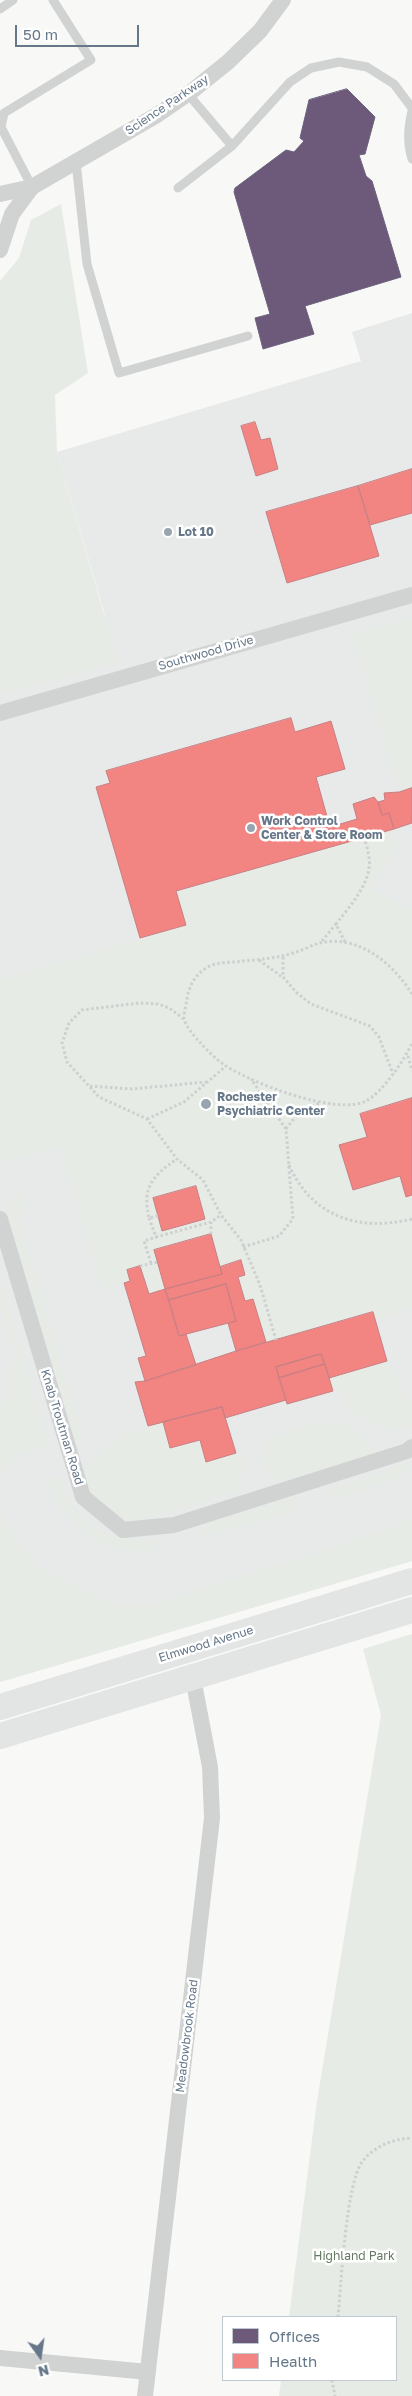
<!DOCTYPE html>
<html>
<head>
<meta charset="utf-8">
<style>
	body { margin:0 }
	#map { position:relative; width:412px; height:2396px; overflow:hidden; background:#f8f8f7; font-family:"Golos Text",sans-serif }
	canvas { display:block }
	.legend { position:absolute; left:222px; top:2316px; width:175px; height:65px; box-sizing:border-box; background:#fff; border:1px solid #c1c9d0; margin:0; padding:6px 9px; list-style:none; font-size:15px; color:#657789 }
	.legend li { display:flex; align-items:center; gap:10px; height:25px }
	.legend b { width:25px; border:1px solid #c1c9d0 }
	.north { position:absolute; left:15px; top:2331px; width:50px; height:50px; -webkit-text-stroke:4px #fff; paint-order:stroke; rotate:166deg; font-size:14px; font-weight:700; line-height:20px; text-align:center; color:#657789 }
	.north::after { content:''; display:block; margin:auto; width:18px; height:22px; background:#657789; clip-path:polygon(50% 0,100% 100%,50% 72%,0 100%) }
	.scale { position:absolute; left:15px; top:25px; width:124px; height:22px; box-sizing:border-box; border:2px solid #657789; border-top:0; padding-left:6px; font-size:15px; line-height:18px; white-space:nowrap; color:#657789; -webkit-text-stroke:4px #fff; paint-order:stroke }
</style>
</head>
<body>
<div id="map">
<canvas width="412" height="2396"></canvas>
<ul class="legend">
<li><b style="height:14px;background:#6d597a"></b>Offices</li>
<li><b style="height:14px;background:#f28482"></b>Health</li>
</ul>
<div class="north">N</div>
<div class="scale">50 m</div>
</div>
<script>
const c = document.querySelector('canvas').getContext('2d');
c.lineJoin = 'round';
function paint(path, color) { c.fillStyle = color; c.fill(path, 'evenodd'); }
function trace(path, color, width, dash) { c.strokeStyle = color; c.lineWidth = width; c.lineCap = dash ? 'butt' : 'round'; c.setLineDash(dash || []); c.stroke(path); }
function write(font, color, halo, rows, align = 'center') {
  c.font = font + ' "Golos Text",sans-serif'; c.lineWidth = 5; c.setLineDash([]); c.textBaseline = 'middle'; c.strokeStyle = halo; c.fillStyle = color; for (const [text, x, y, turn = 0] of rows) {
    c.save(); c.translate(x, y); c.rotate((+turn || 0) * Math.PI / 180); c.textAlign = isNaN(turn) ? turn : align; if (halo) c.strokeText(text, 0, 0); c.fillText(text, 0, 0); c.restore();
  }
}
paint(new Path2D(`
	M412,313V1561L0,1682V647L105,615L57,452L361,361L352,332Z`), '#e8e9e9');
paint(new Path2D(`
	M61,204L88,373L55,395L57,452L118,662L0,694V281L19,258L31,220Z
	M412,618V788L399,792L352,633Z
	M394,829L396,846L372,889L412,909V1098L360,1114L367,1137L339,1145L353,1190L400,1176L406,1197L412,1195V1308L375,1319L372,1312L266,1342L253,1299L245,1301L238,1277L245,1275L241,1261L149,1294L140,1266L127,1270L130,1281L102,1289L60,1147L2,1163L0,1155V980L186,925L176,891Z
	M22,1192L27,1202L18,1216L83,1438L75,1441L7,1212L12,1197Z
	M0,1280L48,1446L15,1455L0,1478V1408L6,1401L14,1352L0,1303Z
	M387,1361L412,1405V1428L392,1430L349,1410L343,1394L333,1391L329,1378Z
	M163,1422L170,1448L200,1440L206,1462L236,1453L246,1458L238,1491L140,1520L118,1517L94,1498L83,1473L88,1463L122,1435Z
	M309,1423H341L367,1439L377,1454L279,1483L265,1473L262,1461L265,1440Z
	M406,1461L411,1471L398,1479L328,1499L326,1491L374,1476Z
	M48,1478H61C73,1526 106,1540 152,1540L155,1551L112,1549L88,1536L56,1504Z
	M293,1498L296,1510L198,1539L201,1525Z
	M0,1507L6,1524L36,1566L106,1602L146,1606L312,1554L412,1520V1561L0,1682Z
	M412,1634V2396H279L281,2380H396V2317H289L317,2101L381,1715L363,1649Z`), '#e7ebe5');
const offices = new Path2D(`
	M347,89L375,117L365,154L359,155L366,176L372,181L401,277L305,306L314,334L263,349L255,318L270,314L234,192L235,188L286,150L294,152L304,141L300,138L309,100Z`);
paint(offices, '#6d597a');
trace(offices, '#6b627e', 1);
const health = new Path2D(`
	M255,422L261,440L270,438L278,469L256,476L241,426Z
	M412,469V513L370,525L358,486Z
	M358,486L379,556L287,583L266,512Z
	M291,718L295,732L331,721L345,769L316,777L330,827L357,819L353,804L374,797L378,802L382,815L389,813L394,829L176,891L186,925L140,938L96,787L110,783L106,771Z
	M412,788V823L394,829L389,813L382,815L378,802L385,800L384,793L399,792Z
	M412,1098V1195L406,1197L400,1176L353,1190L339,1145L367,1137L360,1114Z
	M196,1186L205,1219L162,1231L153,1198Z
	M211,1234L222,1274L165,1289L154,1250Z
	M241,1260L245,1275L238,1277L245,1301L253,1299L266,1342L236,1351L228,1323L236,1321L226,1284L169,1300L165,1289L222,1274L220,1267Z
	M140,1266L149,1294L165,1289L179,1336L186,1334L196,1365L145,1381L138,1358L146,1356L124,1283L130,1281L127,1270Z
	M226,1284L236,1321L179,1336L169,1300Z
	M373,1312L387,1361L329,1378L321,1354L276,1367L286,1400L225,1418L222,1407L148,1426L135,1382L145,1381L236,1351Z
	M321,1354L325,1364L279,1378L276,1367Z
	M325,1364L333,1391L287,1404L279,1378Z
	M222,1407L236,1453L206,1462L200,1440L170,1448L163,1422Z`);
paint(health, '#f28482');
trace(health, '#c88084', 1);
trace(new Path2D(`
	M322,941L336,924
	M345,942L336,924C350,906 373,881 369,857C368,850 366,843 364,837
	M283,957V977L297,993L311,1004L370,1026L379,1037L393,1074
	M259,960L282,977
	M412,994C391,960 350,928 309,947C287,957 266,959 243,961C231,963 217,961 206,968C195,975 189,986 187,999C186,1005 184,1012 184,1018C185,1025 193,1035 198,1040C206,1049 215,1059 226,1066C252,1083 336,1116 366,1101C381,1094 406,1058 412,1043
	M184,1019L169,1008L158,1004L139,1003L82,1010L69,1023L62,1043L67,1062L99,1097L147,1119L177,1159L203,1180L221,1215L241,1240L260,1285L276,1340
	M408,1056L412,1071
	M90,1086L132,1089L206,1082
	M147,1119L184,1102L226,1066
	M286,1129C296,1115 304,1107 321,1103
	M289,1165C312,1217 359,1232 412,1219
	M158,1216L149,1218C142,1188 152,1176 177,1159
	M149,1218L156,1237L211,1222L221,1215
	M211,1234V1222
	M243,1247L279,1236L293,1219L286,1129L251,1079
	M151,1263L144,1241L156,1237
	M140,1266L158,1262
	M338,2317C341,2286 346,2184 362,2162C374,2146 393,2139 412,2138
	M332,2380L335,2396`), '#cecfd0', 3, [2.5, 2.5]);
trace(new Path2D(`
	M0,9L13,0
	M188,94L232,146
	M412,111C408,129 407,142 412,159
	M76,162L87,264L119,373L248,336
	M32,187L1,127L4,113L91,60L53,0
	M178,188L232,146L290,82L311,68L339,62L367,67L394,84L412,108`), '#d1d3d3', 9);
trace(new Path2D(`
	M0,194L32,187L157,115L192,91L228,62L260,31L283,0
	M0,250L12,214L32,187
	M0,713L412,595
	M0,1219L83,1497L123,1530L174,1525L407,1451L412,1447
	M0,2358L148,2372
	M145,2396L212,1818L210,1767L193,1678`), '#d1d3d3', 16);
trace(new Path2D(`
	M0,1707L412,1581
	M0,1736L412,1610`), '#e3e4e4', 26);
for (const [x, y, r, color] of [
	[168,532,5,"#98a4b0"],
	[251,828,5,"#98a4b0"],
	[206,1104,6,"#98a4b0"]
]) { const dot = new Path2D(); dot.arc(x, y, r, 0, 2 * Math.PI); c.fillStyle = color; c.fill(dot); trace(dot, '#fff', 2); }
write('12px', '#657789', '#fff', [
	["Science Parkway",167,105,-34],
	["Southwood Drive",206,653,-16],
	["Knab Troutman Road",62,1427,73],
	["Elmwood Avenue",206,1644,-17],
	["Meadowbrook Road",187,2036,-83]
]);
write('bold 12px', '#657789', '#fff', [
	["Lot 10",178,532],
	["Work Control",261,821],
	["Center & Store Room",261,835],
	["Rochester",217,1097],
	["Psychiatric Center",217,1111]
], 'left');
write('12px', '#647a61', '#fff', [
	["Highland Park",354,2256]
]);
</script>
</body>
</html>
